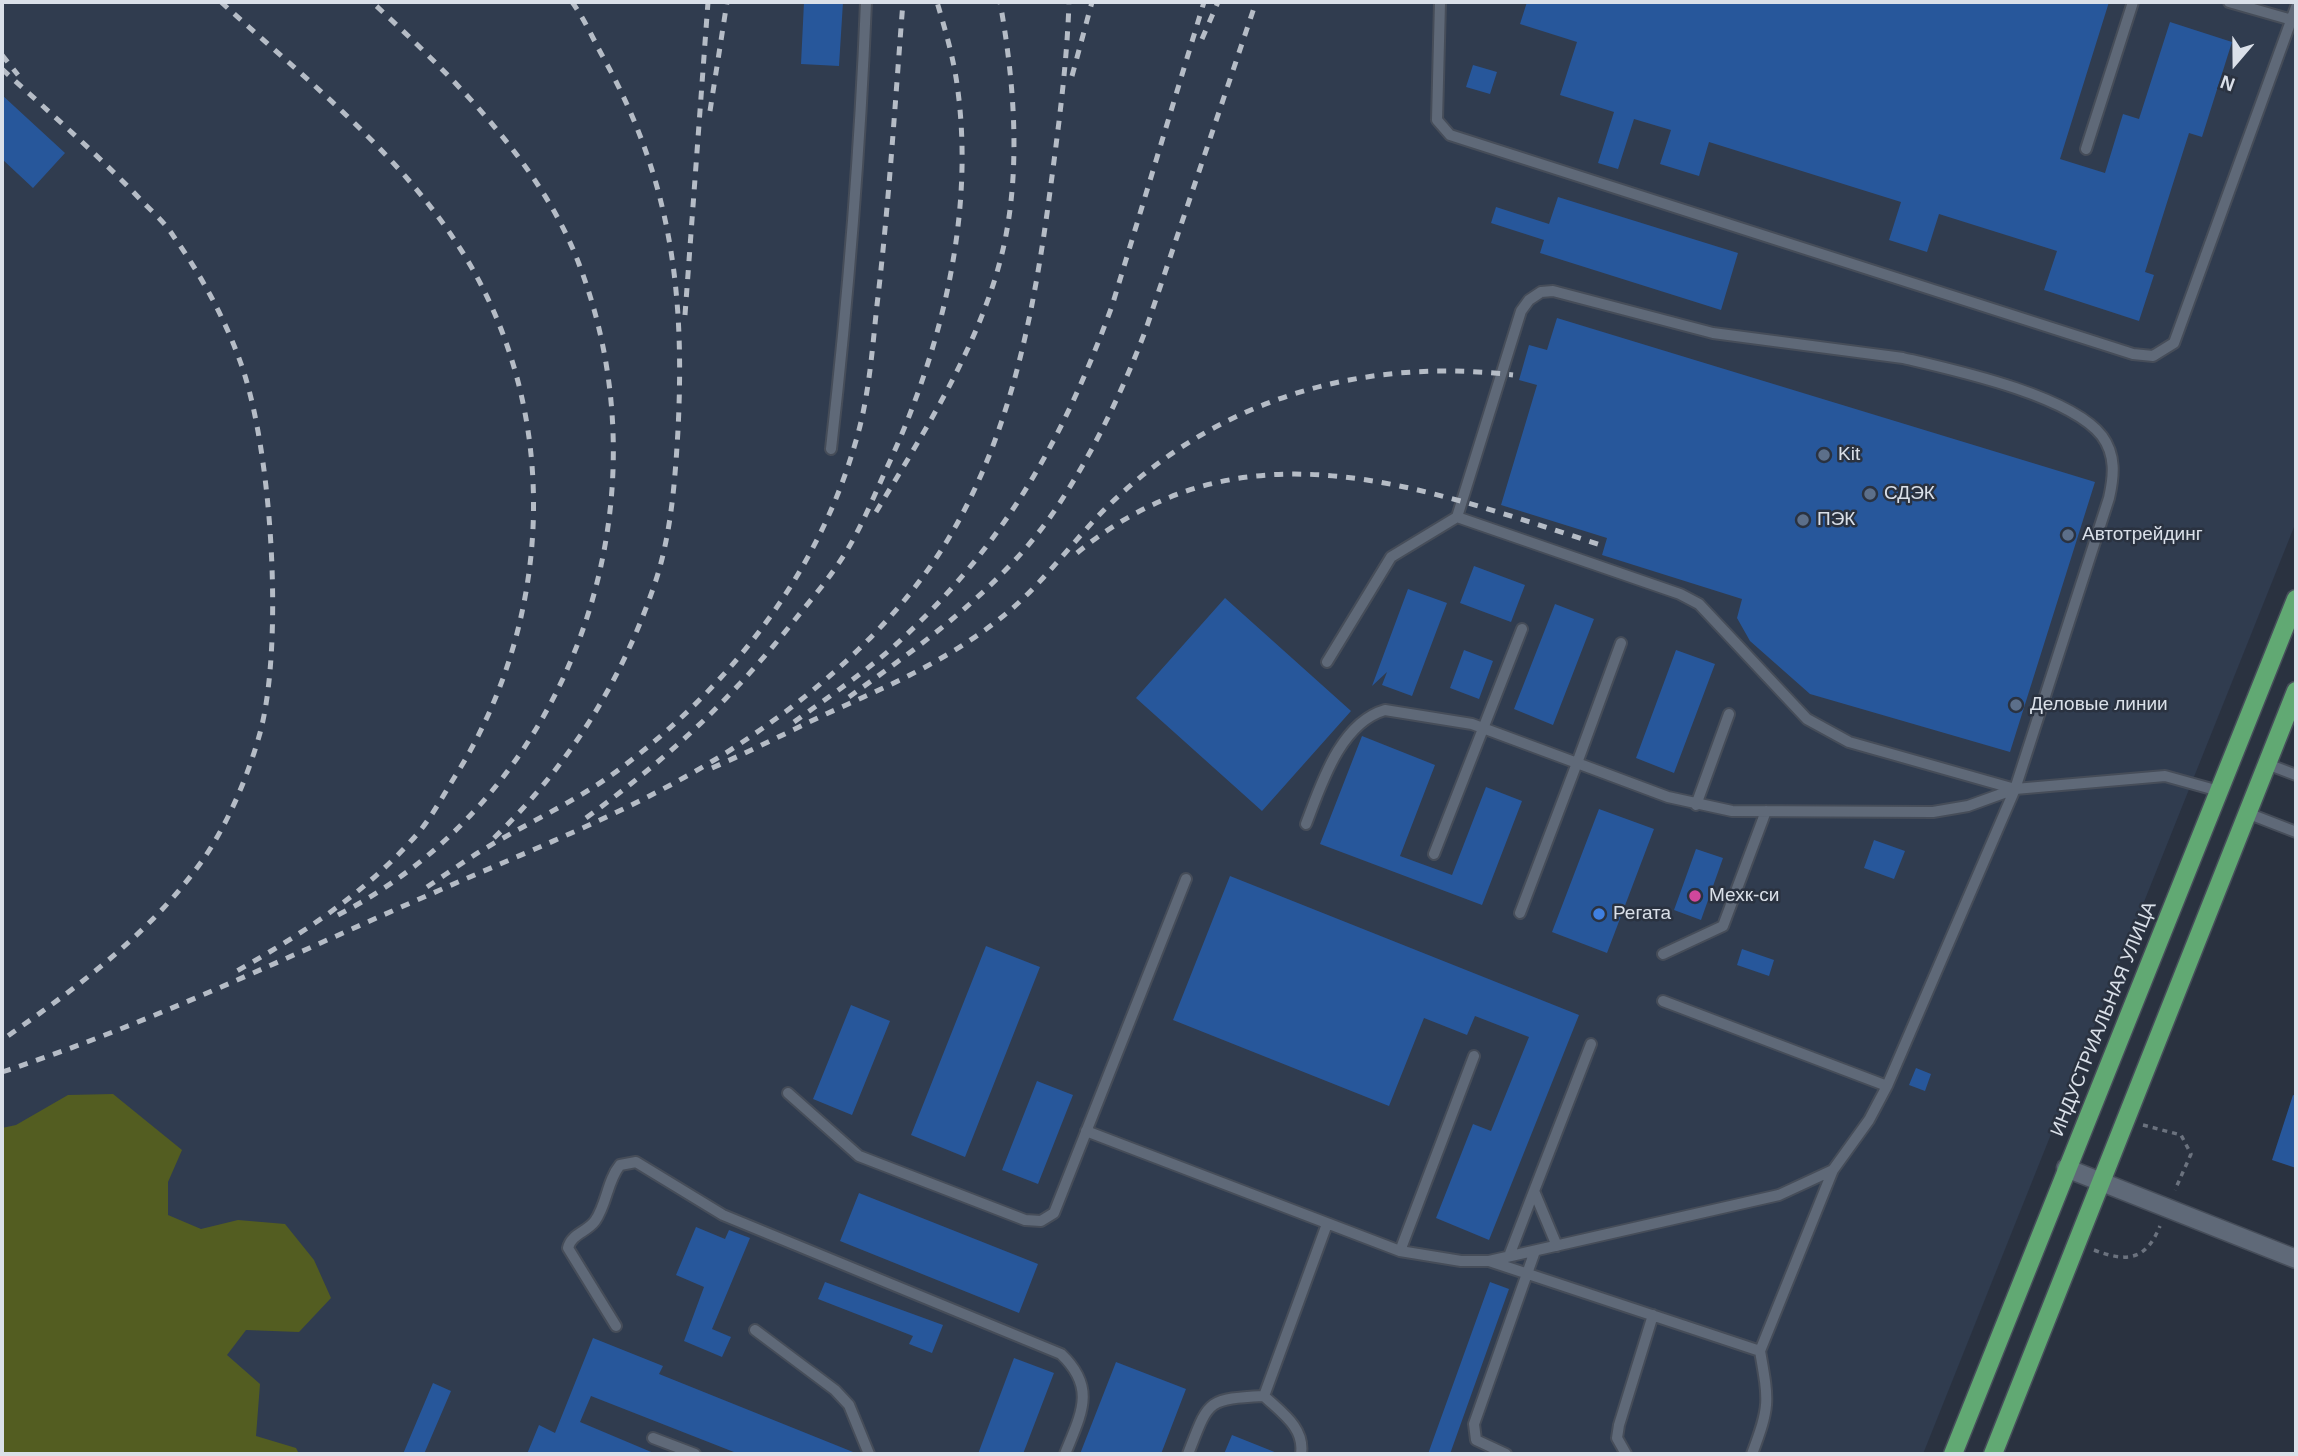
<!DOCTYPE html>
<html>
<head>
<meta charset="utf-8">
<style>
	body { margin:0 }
	#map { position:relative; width:2298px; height:1456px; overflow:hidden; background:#2a3240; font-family:Helvetica,sans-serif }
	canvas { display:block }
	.frame { position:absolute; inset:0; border:4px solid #dae0e9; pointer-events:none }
	.north { position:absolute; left:2200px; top:28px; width:70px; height:70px; -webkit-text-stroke:5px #2a3240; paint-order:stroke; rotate:200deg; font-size:19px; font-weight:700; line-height:28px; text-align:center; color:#dae0e9 }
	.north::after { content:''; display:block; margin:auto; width:24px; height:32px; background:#dae0e9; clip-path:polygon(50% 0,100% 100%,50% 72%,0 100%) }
</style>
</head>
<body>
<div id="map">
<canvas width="2298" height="1456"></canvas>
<div class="frame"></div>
<div class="north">N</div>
</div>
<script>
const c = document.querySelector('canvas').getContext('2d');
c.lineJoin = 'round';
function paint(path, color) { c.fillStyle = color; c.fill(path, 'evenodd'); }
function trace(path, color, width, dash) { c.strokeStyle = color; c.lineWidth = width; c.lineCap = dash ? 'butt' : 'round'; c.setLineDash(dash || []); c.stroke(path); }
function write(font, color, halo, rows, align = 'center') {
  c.font = font + ' Helvetica,sans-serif'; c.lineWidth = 5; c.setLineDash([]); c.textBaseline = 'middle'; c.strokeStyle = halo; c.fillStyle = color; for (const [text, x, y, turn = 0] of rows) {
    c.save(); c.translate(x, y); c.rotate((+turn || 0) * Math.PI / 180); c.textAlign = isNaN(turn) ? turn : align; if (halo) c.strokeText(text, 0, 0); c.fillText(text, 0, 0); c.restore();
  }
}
paint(new Path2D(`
	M2,2H2296V522L1923,1454H2Z`), '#303c4f');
paint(new Path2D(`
	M113,1094L182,1150L168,1182V1215L201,1229L238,1220L285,1224L314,1260L331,1298L299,1332L246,1330L227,1355L260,1384L256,1436L296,1448L299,1454H2V1128L16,1125L68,1095Z`), '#535d21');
paint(new Path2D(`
	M804,2H843L839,66L801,64Z
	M1527,2H2109L2060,159L2105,173L2123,114L2139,119L2170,22L2232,42L2202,137L2189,133L2145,272L2154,275L2139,321L2044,290L2057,251L1939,214L1927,252L1889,240L1901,202L1709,142L1699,176L1660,164L1671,130L1634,119L1618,169L1598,163L1614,112L1560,95L1577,42L1520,24Z
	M1473,65L1497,72L1490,94L1466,87Z
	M2,95L65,153L33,188L2,159Z
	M1558,197L1738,253L1721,310L1540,253L1544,240L1491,223L1496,207L1549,224Z
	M1557,318L2095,482L2010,752L1810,694L1750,641L1737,618L1742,599L1602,555L1607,538L1501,505L1537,385L1519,380L1529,345L1547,350Z
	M1474,566L1525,585L1511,622L1460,603Z
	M1408,589L1447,603L1412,696L1382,685L1387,672L1372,686Z
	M1225,598L1351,711L1262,811L1136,698Z
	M1555,604L1594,619L1553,725L1514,709Z
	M1464,650L1493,661L1479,699L1450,688Z
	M1676,650L1715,664L1674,773L1636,758Z
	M1362,736L1435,765L1400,856L1452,875L1486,787L1522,801L1482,905L1320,844Z
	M1599,809L1654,829L1607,953L1552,932Z
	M1874,840L1905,851L1894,879L1864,868Z
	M1696,849L1723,858L1701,920L1674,910Z
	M1230,876L1579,1015L1489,1240L1436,1218L1473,1124L1491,1131L1529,1037L1475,1016L1467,1035L1424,1018L1389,1106L1173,1020Z
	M986,946L1040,967L965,1157L911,1135Z
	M1742,949L1774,960L1769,976L1737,965Z
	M851,1005L890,1021L852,1115L813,1099Z
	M1916,1068L1931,1074L1925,1091L1909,1085Z
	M1037,1081L1073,1095L1038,1184L1002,1170Z
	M2293,1095L2296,1096V1168L2272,1160Z
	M859,1193L1038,1264L1019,1313L840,1241Z
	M696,1227L725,1239L729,1230L750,1238L712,1329L731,1337L722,1357L684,1341L704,1287L676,1275Z
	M825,1282L943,1325L932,1353L909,1344L913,1336L818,1299Z
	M1490,1282L1509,1289L1450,1454H1428Z
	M593,1338L663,1366L659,1374L858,1454H739L591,1396L580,1422L656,1454H527L539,1425L555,1433Z
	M1014,1358L1054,1373L1023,1454H978Z
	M1116,1362L1186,1389L1161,1454H1080Z
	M433,1383L451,1391L424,1454H403Z
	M1232,1435L1277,1453V1454H1224Z`), '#27579b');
const lane = new Path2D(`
	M1440,2L1437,120L1450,135L2133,354L2153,356L2174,343L2296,7
	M2229,2L2292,20
	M2086,149L2133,2
	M831,449C848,300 860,152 866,2
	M1457,517L1680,594L1699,604L1807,719L1849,742L2015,789
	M1327,662L1391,557L1457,517L1521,311L1529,300L1541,292L1553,291L1713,333L1903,358C1954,370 2070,395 2102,436C2116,455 2114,476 2109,498L2015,789
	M2267,764L2296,775
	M1696,805L1729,714
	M2247,813L2296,832
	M1306,824C1321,785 1340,723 1385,710L1472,724L1577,763L1621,643
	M1434,854L1522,629
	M1520,913L1577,763L1668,797L1732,811L1933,812L1968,806L2015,789
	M1663,954L1723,926L1766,811
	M1663,1001L1887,1086
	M788,1093L859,1156L1025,1220L1041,1221L1054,1213L1186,879
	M1086,1131L1400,1251L1461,1261H1489L1779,1195L1833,1170L1869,1120L1887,1086L2015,789L2165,776L2219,791
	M1557,1246L1534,1191L1591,1044
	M1400,1251L1474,1056
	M1509,1256L1534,1191
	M1489,1261L1760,1351L1833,1170
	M616,1326L568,1248C571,1234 587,1232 595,1221C607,1204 607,1181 620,1165L636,1162L723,1215L1061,1354C1097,1388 1081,1414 1065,1454
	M755,1330L835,1390L849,1405L869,1454
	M1264,1396L1327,1224
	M653,1438L695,1454
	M1188,1454C1209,1400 1206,1399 1264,1396C1282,1413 1305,1428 1301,1454
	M1506,1454L1476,1440L1474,1424L1535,1251
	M1626,1454L1617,1438L1619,1425L1653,1315
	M1752,1454C1770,1406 1769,1402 1760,1351`);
const street = new Path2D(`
	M2066,1168L2296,1259`);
const primary = new Path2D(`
	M1953,1454L2296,599
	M1993,1454L2296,691`);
trace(lane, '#464d59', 14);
trace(street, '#464d59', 21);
trace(primary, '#464d59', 21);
trace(new Path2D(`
	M2143,1125L2181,1135L2191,1154L2175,1190
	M2094,1250C2128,1263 2146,1260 2160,1226`), '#6b727e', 3.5, [5, 5]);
trace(lane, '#5f6978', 10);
trace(street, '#5f6978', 18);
trace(primary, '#61a973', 18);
trace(new Path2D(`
	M221,2C310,83 411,162 472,268C562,426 551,626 454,778C441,799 428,824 410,842C361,896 300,935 237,971
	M1202,39L1218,2
	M2,55L18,75
	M2,69C48,111 95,152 139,198C150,210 165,222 174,237C201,275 224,317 240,361C272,447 284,644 260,733C248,776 228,824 202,861C149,935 75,989 2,1040
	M1072,76L1092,2
	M710,111L727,2
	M685,315L708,2
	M876,512C926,429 983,340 1004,245C1021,166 1014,80 1000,2
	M1077,553C1244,416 1419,487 1601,545
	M849,697C924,643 1007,584 1059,504C1095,449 1123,390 1146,329L1256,2
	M794,722C827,698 861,675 892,648C1002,549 1062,443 1112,306L1204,2
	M712,768C751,751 788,732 826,714C884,688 942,663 993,624C1038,591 1068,546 1107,507C1217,399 1362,357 1513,375
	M586,818C668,758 729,702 793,622C810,601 829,579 844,555C860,530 872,501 884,474C940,356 976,216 957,84C953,56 945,29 937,2
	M494,838C568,766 620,685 654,586C671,537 675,482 678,430C685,292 671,179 603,57C593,39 584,18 572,2
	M427,887C445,875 463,862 481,851C528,822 578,801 621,768C730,686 817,575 855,444C869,399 872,351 877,305C889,204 895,103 903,2
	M338,915C571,795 672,507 579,264C541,163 450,74 372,2
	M2,1072C152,1023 295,953 440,890C549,842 663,799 760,730C831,681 902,615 947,541C1012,434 1035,307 1051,184C1059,123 1067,63 1069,2`), '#b5bcc6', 5, [9, 9]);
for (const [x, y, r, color] of [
	[1824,455,7,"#5c6f8a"],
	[1870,494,7,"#5c6f8a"],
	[1803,520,7,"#5c6f8a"],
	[2068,535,7,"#5c6f8a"],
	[2016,705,7,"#5c6f8a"],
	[1695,896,7,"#d1479c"],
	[1599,914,7,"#3f7fe0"]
]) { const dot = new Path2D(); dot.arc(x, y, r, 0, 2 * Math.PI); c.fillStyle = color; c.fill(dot); trace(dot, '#2a3240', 2.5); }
write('19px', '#dae0e9', '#2a3240', [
	["Kit",1838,455],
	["СДЭК",1884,494],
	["ПЭК",1817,520],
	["Автотрейдинг",2082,535],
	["Деловые линии",2030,705],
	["Мехк-си",1709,896],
	["Регата",1613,914]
], 'left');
write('19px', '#dae0e9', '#2a3240', [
	["ИНДУСТРИАЛЬНАЯ УЛИЦА",2104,1019,-68]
]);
</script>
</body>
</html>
